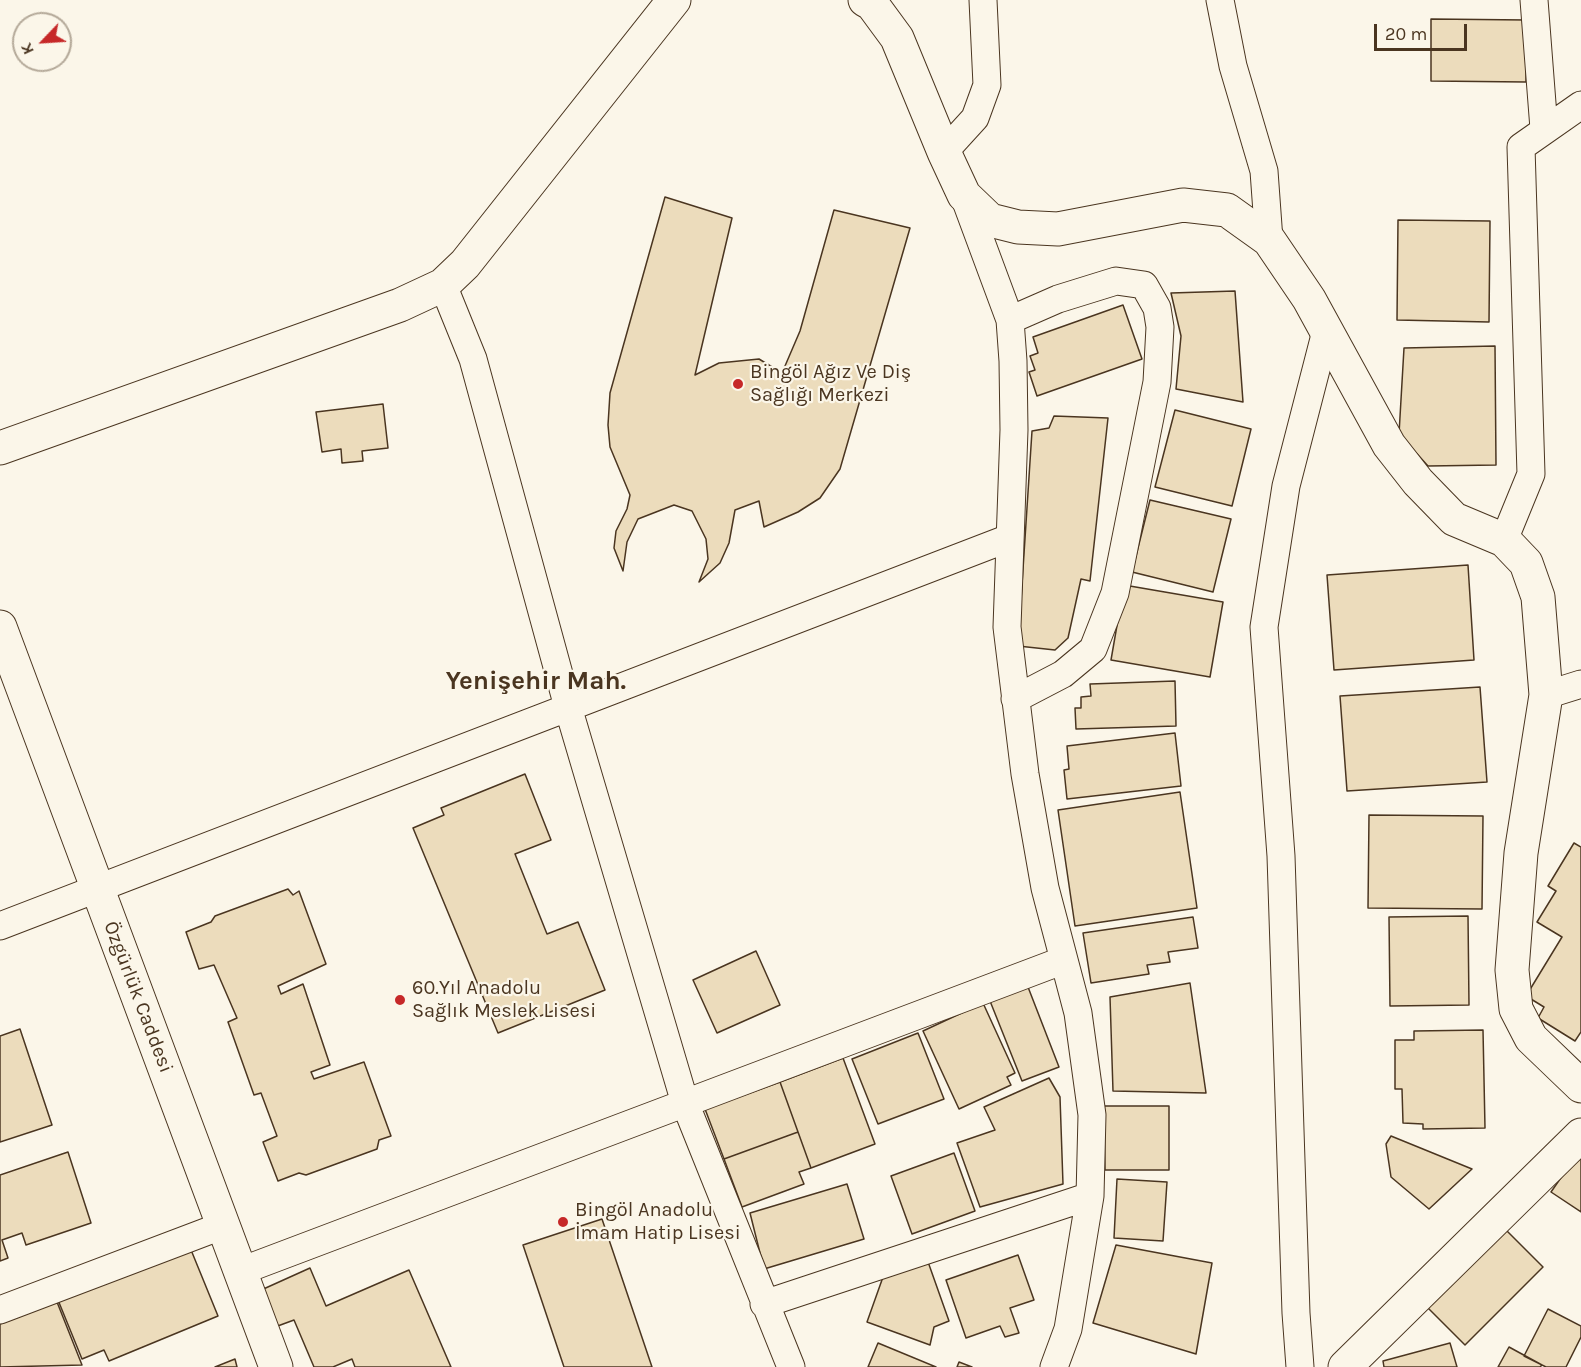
<!DOCTYPE html>
<html>
<head>
<meta charset="utf-8">
<style>
	body { margin:0 }
	#map { position:relative; width:1581px; height:1367px; overflow:hidden; background:#fbf6e9; font-family:Karla,sans-serif }
	canvas { display:block }
	.north { position:absolute; left:12px; top:12px; width:60px; height:60px; box-sizing:border-box; background:#fbf6e9; border:2px solid #b4a999; border-radius:50%; rotate:245deg; font-size:16px; font-weight:700; line-height:24px; text-align:center; color:#4a3520 }
	.north::after { content:''; display:block; margin:auto; width:21px; height:27px; background:#c62828; clip-path:polygon(50% 0,100% 100%,50% 72%,0 100%) }
	.scale { position:absolute; left:1374px; top:24px; width:93px; height:27px; box-sizing:border-box; border:3px solid #4a3520; border-top:0; padding-left:8px; font-size:18px; line-height:21px; white-space:nowrap; color:#4a3520; -webkit-text-stroke:4px #fbf6e9; paint-order:stroke }
</style>
</head>
<body>
<div id="map">
<canvas width="1581" height="1367"></canvas>
<div class="north">K</div>
<div class="scale">20 m</div>
</div>
<script>
const c = document.querySelector('canvas').getContext('2d');
c.lineJoin = 'round';
function paint(path, color) { c.fillStyle = color; c.fill(path, 'evenodd'); }
function trace(path, color, width, dash) { c.strokeStyle = color; c.lineWidth = width; c.lineCap = dash ? 'butt' : 'round'; c.setLineDash(dash || []); c.stroke(path); }
function write(font, color, halo, rows, align = 'center') {
  c.font = font + ' Karla,sans-serif'; c.lineWidth = 4.5; c.setLineDash([]); c.textBaseline = 'middle'; c.strokeStyle = halo; c.fillStyle = color; for (const [text, x, y, turn = 0] of rows) {
    c.save(); c.translate(x, y); c.rotate((+turn || 0) * Math.PI / 180); c.textAlign = isNaN(turn) ? turn : align; if (halo) c.strokeText(text, 0, 0); c.fillText(text, 0, 0); c.restore();
  }
}
const building = new Path2D(`
	M1431,19L1527,20L1526,82L1431,81Z
	M665,197L732,218L695,375L719,363L759,359L782,373L800,331L834,210L910,228L840,469L820,498L798,512L764,527L759,501L735,510L729,543L720,563L699,582L708,559L706,539L692,511L674,505L638,519L627,542L623,571L614,548L616,531L627,509L630,495L610,447L608,425L610,393Z
	M1398,220L1490,221L1489,322L1397,320Z
	M1235,291L1243,402L1176,389L1181,336L1171,293Z
	M1123,305L1142,359L1037,396L1029,372L1035,370L1030,356L1038,353L1033,337Z
	M1495,346L1496,465L1428,466L1399,434L1404,348Z
	M383,404L388,448L362,451L363,461L342,463L341,449L322,452L316,412Z
	M1175,410L1251,429L1232,506L1155,487Z
	M1054,416L1108,418L1090,581L1081,579L1068,638L1055,650L1018,646L1032,431L1049,428Z
	M1150,500L1231,519L1213,592L1132,572Z
	M1468,565L1474,660L1334,670L1327,575Z
	M1124,585L1223,602L1210,677L1111,660Z
	M1175,681L1176,726L1076,729L1075,708H1081V697L1091,696L1090,684Z
	M1480,687L1487,782L1347,791L1340,696Z
	M1175,733L1181,786L1067,799L1064,770L1069,769L1067,746Z
	M525,774L551,840L515,854L547,934L578,922L605,990L498,1033L413,828L444,815L441,808Z
	M1180,792L1197,908L1075,926L1058,810Z
	M1369,815L1483,816L1482,909L1368,908Z
	M1574,843L1581,847V1032L1575,1041L1538,1018L1544,1007L1526,996L1562,937L1537,922L1556,891L1548,886Z
	M288,889L293,895L299,891L326,964L278,986L281,994L303,984L330,1065L311,1072L314,1079L364,1062L391,1136L379,1140L377,1149L306,1175L299,1173L278,1181L263,1142L277,1136L261,1093L254,1095L228,1022L237,1018L214,965L199,969L186,932L211,922L215,916Z
	M1468,916L1469,1005L1390,1006L1389,917Z
	M1193,917L1198,948L1168,952L1170,962L1147,965L1149,974L1091,983L1083,933Z
	M756,951L780,1005L717,1033L693,980Z
	M1190,983L1206,1093L1113,1091L1110,997Z
	M1028,987L1059,1067L1022,1081L990,1001Z
	M983,1003L1015,1073L1007,1077L1011,1085L959,1109L923,1031Z
	M20,1029L52,1125L0,1142V1036Z
	M1483,1030L1485,1128L1423,1129V1124L1403,1123L1402,1089H1395V1040H1414V1031Z
	M918,1033L944,1099L878,1124L852,1059Z
	M843,1058L875,1144L811,1168L780,1082Z
	M1049,1078L1060,1097L1063,1184L980,1207L957,1143L995,1130L984,1107Z
	M780,1082L798,1132L724,1159L705,1109Z
	M1104,1106H1169V1170H1105Z
	M798,1132L811,1168L799,1172L804,1184L742,1207L724,1159Z
	M1391,1136L1472,1169L1429,1209L1391,1177L1386,1144Z
	M1581,1149V1212L1551,1192Z
	M68,1152L91,1223L26,1245L22,1233L2,1240L8,1258L0,1261V1175Z
	M954,1153L975,1211L912,1234L891,1176Z
	M1117,1179L1167,1182L1163,1241L1114,1238Z
	M847,1184L864,1239L764,1269L750,1213Z
	M602,1219L652,1367H564L523,1245Z
	M1505,1229L1543,1267L1465,1345L1427,1307Z
	M189,1245L218,1316L109,1361L104,1350L82,1359L58,1300Z
	M1116,1245L1212,1263L1196,1354L1093,1323Z
	M1018,1255L1034,1300L1010,1308L1019,1333L1005,1337L1000,1326L966,1338L946,1280Z
	M927,1259L949,1321L934,1327L930,1345L867,1322L883,1277Z
	M310,1268L326,1306L409,1270L451,1367H355L352,1359L333,1367H314L294,1320L275,1327L259,1291Z
	M57,1302L82,1365L0,1367V1324Z
	M1548,1309L1581,1326V1337L1566,1367H1546L1524,1356Z
	M878,1343L936,1367H868Z
	M1450,1343L1457,1367H1384L1383,1361Z
	M1509,1347L1542,1365L1540,1367H1498Z
	M235,1359L237,1367H215Z
	M959,1362L972,1367H957Z`);
paint(building, '#ecdcbc');
trace(building, '#4a3520', 1.5);
const street = new Path2D(`
	M1220,0L1233,66L1264,171L1269,240
	M1534,0L1544,129
	M944,152L975,118L987,85L983,0
	M964,196L1010,320L1013,361L1014,430L1007,627L1025,774L1045,888L1078,1013L1092,1115L1090,1196L1068,1329L1054,1367
	M443,285L473,359L568,707L685,1103L791,1367
	M1010,320L1058,299L1116,281L1144,285L1157,308L1160,327L1157,382L1115,593L1093,649L1063,674L1015,699
	M1504,540L1531,474L1521,147L1581,105
	M1546,695L1581,684
	M0,926L1009,538
	M241,1271L1064,960
	M764,1304L1090,1196
	M0,1310L224,1225
	M1300,1367L1296,1313L1281,856L1264,627L1286,486L1326,331`);
const secondary = new Path2D(`
	M865,0L872,4L897,38L944,152L964,195L990,220L1018,227L1058,229L1183,205L1227,210L1269,240L1309,299L1389,445L1418,482L1454,519L1504,540L1526,563L1538,597L1546,695L1521,853L1512,970L1516,1009L1531,1038L1581,1086
	M0,448L400,305L443,285L465,264L674,0
	M0,627L276,1367
	M1345,1367L1581,1135`);
trace(street, '#4a3520', 29);
trace(secondary, '#4a3520', 35);
trace(street, '#fbf6e9', 27);
trace(secondary, '#fbf6e9', 33);
for (const [x, y, r, color] of [
	[738,384,6,"#c62828"],
	[400,1000,6,"#c62828"],
	[563,1222,6,"#c62828"]
]) { const dot = new Path2D(); dot.arc(x, y, r, 0, 2 * Math.PI); c.fillStyle = color; c.fill(dot); trace(dot, '#fbf6e9', 2); }
write('20px', '#4a3520', '#fbf6e9', [
	["Bingöl Ağız Ve Diş",750,372],
	["Sağlığı Merkezi",750,395],
	["60.Yıl Anadolu",412,988],
	["Sağlık Meslek Lisesi",412,1011],
	["Bingöl Anadolu",575,1210],
	["İmam Hatip Lisesi",575,1233]
], 'left');
write('20px', '#4a3520', '#fbf6e9', [
	["Özgürlük Caddesi",138,997,69]
]);
write('bold 26px', '#4a3520', '#fbf6e9', [
	["Yenişehir Mah.",536,682]
]);
</script>
</body>
</html>
